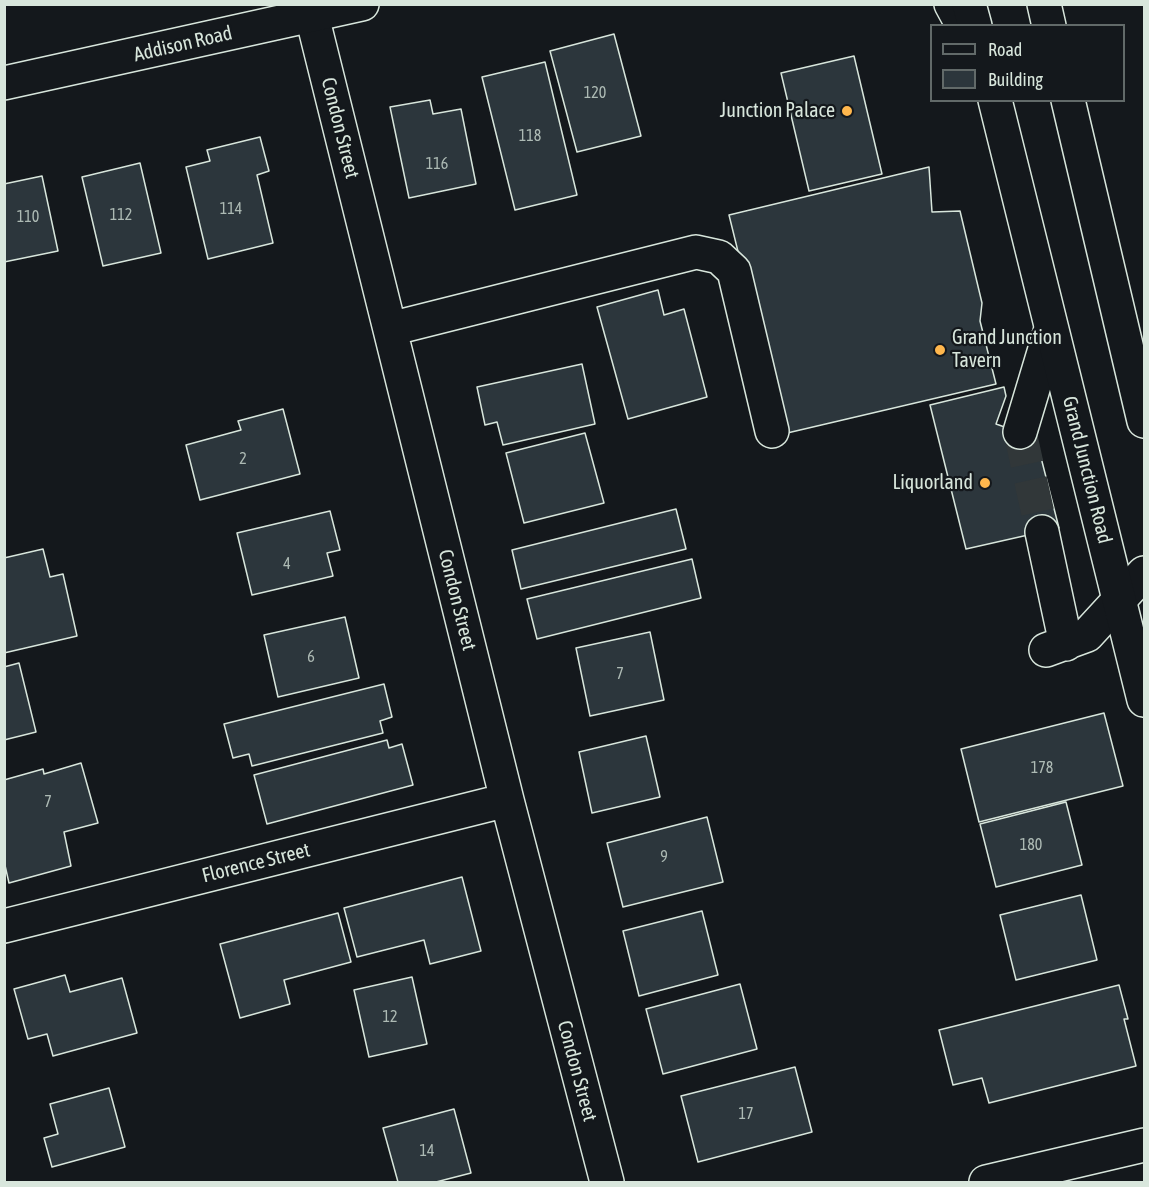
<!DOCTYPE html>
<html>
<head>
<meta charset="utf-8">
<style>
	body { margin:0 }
	#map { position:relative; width:1149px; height:1187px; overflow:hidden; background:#14181c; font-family:"Asap Condensed",sans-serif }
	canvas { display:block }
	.frame { position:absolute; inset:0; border:6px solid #d8e6dc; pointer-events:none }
	.legend { position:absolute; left:930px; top:24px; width:195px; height:78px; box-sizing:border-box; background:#14181c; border:2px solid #626a69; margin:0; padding:8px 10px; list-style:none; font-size:18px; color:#d8e6dc }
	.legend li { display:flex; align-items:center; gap:12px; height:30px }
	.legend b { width:30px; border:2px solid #626a69 }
</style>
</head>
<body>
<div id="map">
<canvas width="1149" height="1187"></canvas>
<div class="frame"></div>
<ul class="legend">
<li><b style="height:8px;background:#14181c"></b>Road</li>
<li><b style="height:16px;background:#2c363c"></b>Building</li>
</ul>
</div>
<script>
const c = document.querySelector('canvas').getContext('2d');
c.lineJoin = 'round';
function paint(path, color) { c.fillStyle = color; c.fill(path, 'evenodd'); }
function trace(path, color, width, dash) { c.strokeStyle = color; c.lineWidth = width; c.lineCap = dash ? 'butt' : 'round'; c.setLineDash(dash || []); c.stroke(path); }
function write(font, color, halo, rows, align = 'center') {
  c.font = font + ' "Asap Condensed",sans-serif'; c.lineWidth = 4.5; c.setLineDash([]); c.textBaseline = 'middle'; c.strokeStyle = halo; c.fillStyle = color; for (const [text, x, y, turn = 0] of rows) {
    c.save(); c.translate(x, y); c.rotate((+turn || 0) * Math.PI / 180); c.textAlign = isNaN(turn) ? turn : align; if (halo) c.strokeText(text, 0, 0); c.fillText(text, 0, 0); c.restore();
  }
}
const building = new Path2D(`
	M614,34L641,136L577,152L550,51Z
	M854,56L882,174L809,191L781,73Z
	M545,62L577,195L515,210L482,77Z
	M430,100L433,114L461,109L476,184L409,198L390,107Z
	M260,137L269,171L257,175L273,243L208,259L186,167L210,161L207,150Z
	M140,163L161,253L103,266L82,177Z
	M929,167L932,212L960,211L982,303L980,321L996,384L783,434L729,215Z
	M42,176L58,251L4,262V184Z
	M658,290L664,315L684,309L707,397L628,419L597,307Z
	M582,364L595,424L503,445L497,422L485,425L477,387Z
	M1004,387L1006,396L996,424L1036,438L1059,528L966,549L930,405Z
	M283,409L300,474L200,500L186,445L241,430L238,421Z
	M585,433L604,503L524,523L506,453Z
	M676,509L686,549L521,589L512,550Z
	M330,511L340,550L327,553L333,576L252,595L237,533Z
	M43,549L50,577L63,574L77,636L4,653V558Z
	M692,559L701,598L537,639L527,599Z
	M345,617L359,678L278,697L264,635Z
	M650,632L664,700L590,716L576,648Z
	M19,663L36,732L4,740V667Z
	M384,684L392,717L380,721L383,733L252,766L249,754L233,758L224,724Z
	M1104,713L1123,786L979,822L961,749Z
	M646,736L660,797L592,813L579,752Z
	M387,740L389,748L402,744L413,785L267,824L254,775Z
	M81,763L98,823L64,832L71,866L9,883L4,861V780L43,769L44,774Z
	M1066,802L1082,865L996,887L980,824Z
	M707,817L723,882L623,907L607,843Z
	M462,877L481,951L430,964L424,940L357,957L344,908Z
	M1081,895L1097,960L1016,980L1000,915Z
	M702,911L718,975L639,996L623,931Z
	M338,913L351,962L284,980L290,1004L240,1018L220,944Z
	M65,975L70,992L122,978L137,1033L53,1056L47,1034L28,1039L14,989Z
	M412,977L427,1044L369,1057L354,990Z
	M740,984L757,1049L663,1074L646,1009Z
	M1119,985L1128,1019H1124L1136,1066L989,1103L982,1078L953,1085L939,1030Z
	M795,1067L812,1132L698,1162L681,1096Z
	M109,1088L125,1147L52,1167L44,1138L58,1134L50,1104Z
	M454,1109L471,1173L436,1182H398L383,1128Z`);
paint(building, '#2c363c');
trace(building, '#d8e6dc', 1.5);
trace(new Path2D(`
	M1020,432L1042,532`), '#313739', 33, [33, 16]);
const minor = new Path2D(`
	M312,16L507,800L607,1182
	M390,329L696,252L719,257L734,271L772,431
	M1020,432L1051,329
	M1042,532L1066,644
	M1046,650L1087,635L1144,573
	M4,926L507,800
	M986,1182L1144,1145`);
const major = new Path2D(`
	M951,4L963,26
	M4,83L362,4`);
const highway = new Path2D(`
	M969,4L975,26
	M1044,4L1049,26
	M995,100L1144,700
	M1068,100L1144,421`);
trace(minor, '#d8e6dc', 36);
trace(major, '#d8e6dc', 36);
trace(highway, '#d8e6dc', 36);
trace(minor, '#14181c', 33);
trace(major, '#14181c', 33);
trace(highway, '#14181c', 33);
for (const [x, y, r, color] of [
	[847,111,6,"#ffb74d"],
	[940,350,6,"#ffb74d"],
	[985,483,6,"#ffb74d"]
]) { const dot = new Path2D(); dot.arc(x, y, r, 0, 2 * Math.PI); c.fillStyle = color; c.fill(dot); trace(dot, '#14181c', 2); }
write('16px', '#adbab4', null, [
	["120",595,93],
	["118",530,136],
	["116",437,164],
	["114",231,209],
	["112",121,215],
	["110",28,217],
	["2",243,459],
	["4",287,564],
	["6",311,657],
	["7",620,674],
	["178",1042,768],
	["7",48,802],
	["180",1031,845],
	["9",664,857],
	["12",390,1017],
	["17",746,1114],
	["14",427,1151]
]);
write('20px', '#d8e6dc', '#14181c', [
	["Addison Road",183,44,-13],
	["Condon Street",340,128,76],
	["Grand Junction Road",1087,470,76],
	["Condon Street",457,600,76],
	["Florence Street",256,863,-14],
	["Condon Street",577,1071,75]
]);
write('20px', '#d8e6dc', '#14181c', [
	["Junction Palace",835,111],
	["Grand Junction",952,338,"left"],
	["Tavern",952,361,"left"],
	["Liquorland",973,483]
], 'right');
</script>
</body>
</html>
